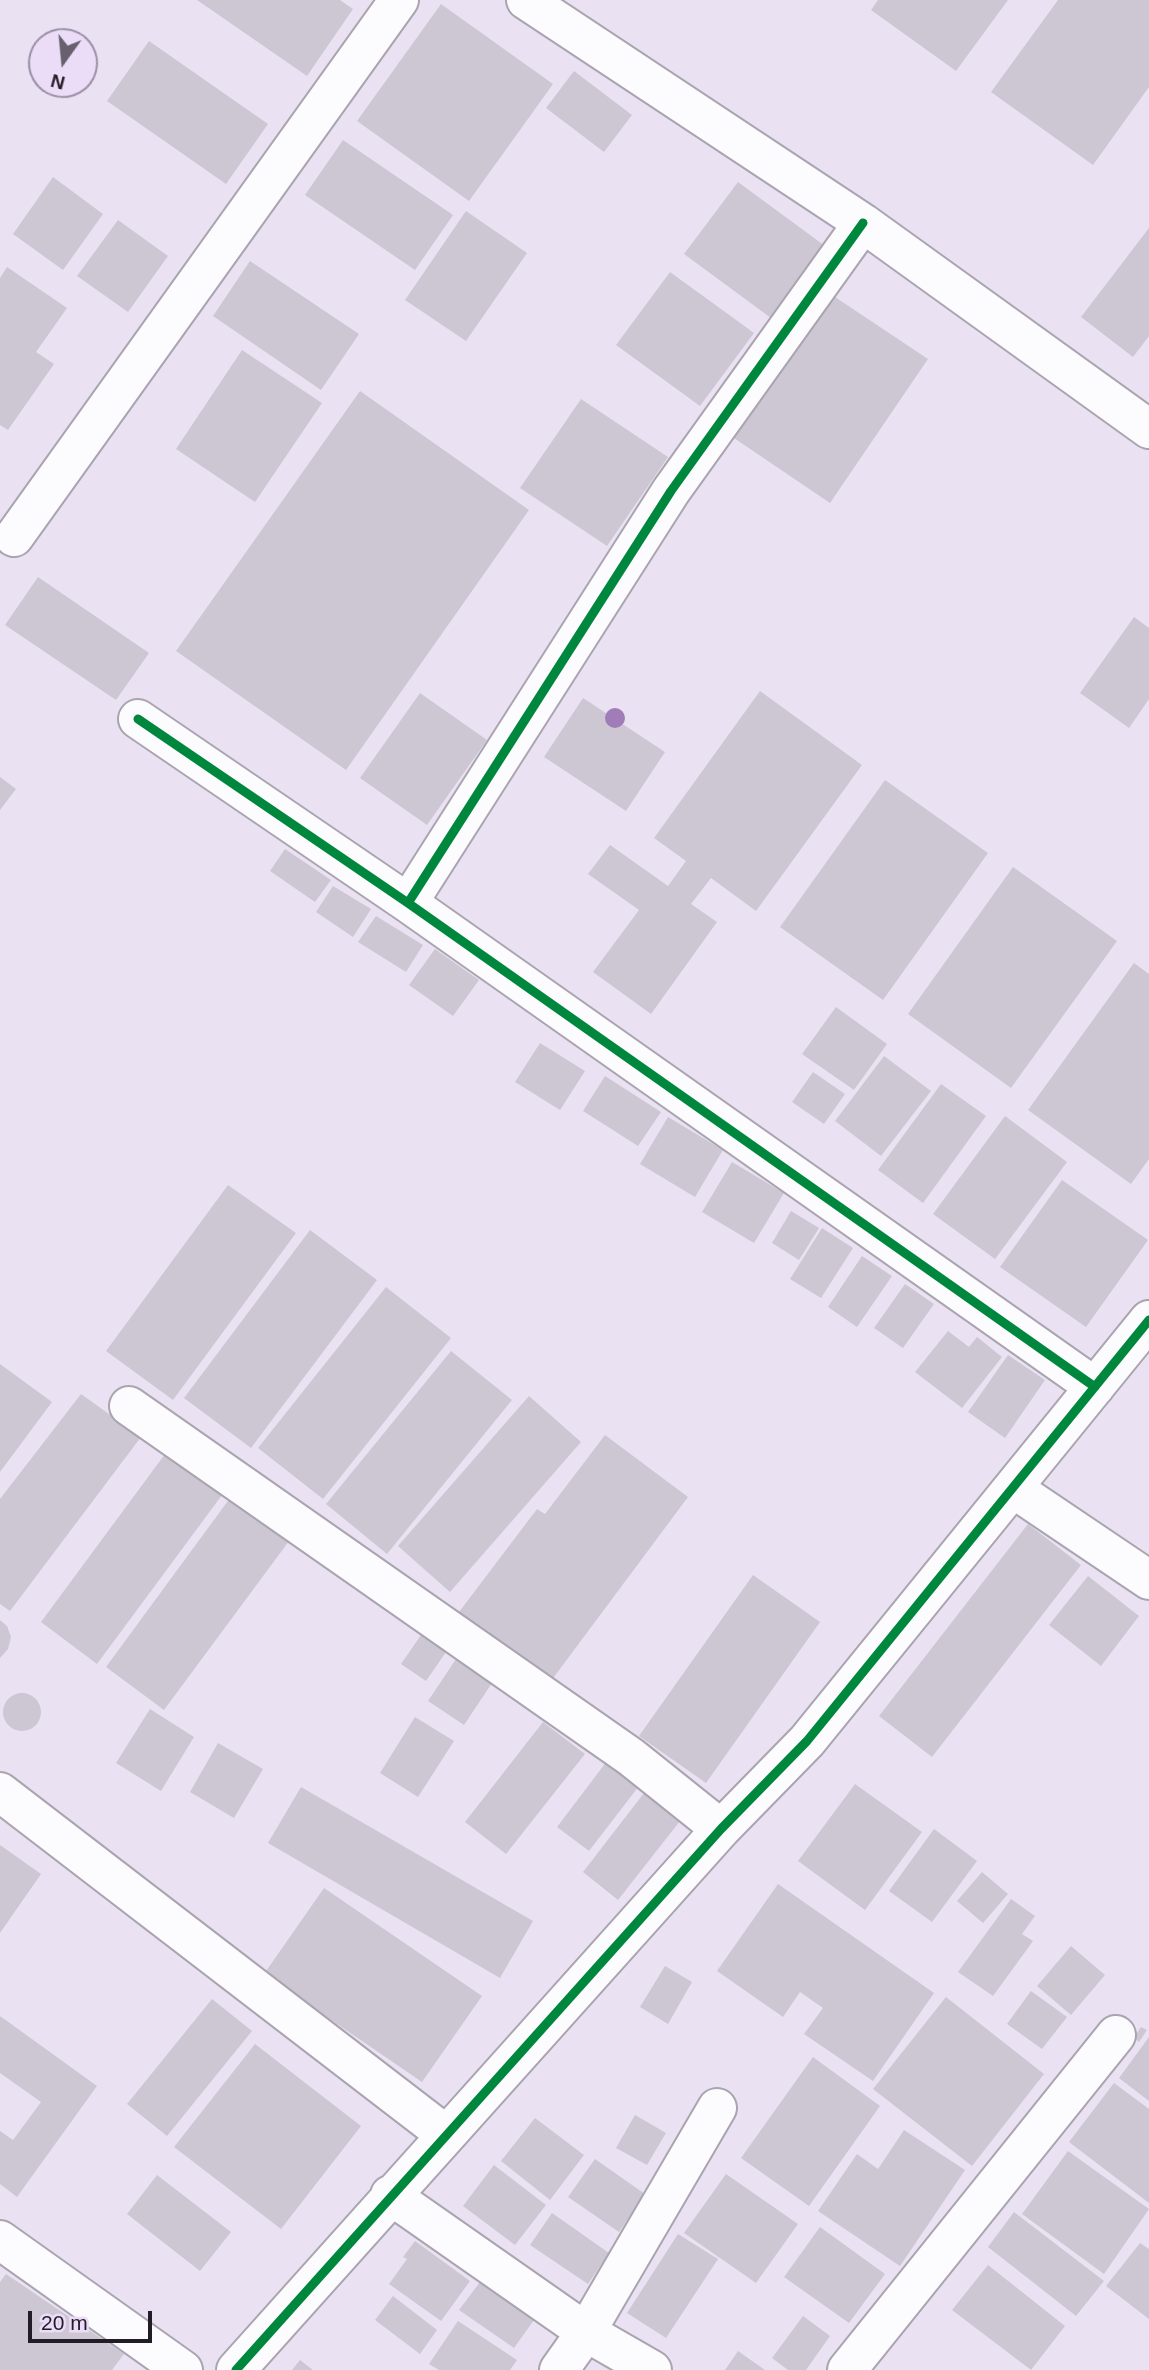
<!DOCTYPE html>
<html>
<head>
<meta charset="utf-8">
<style>
	body { margin:0 }
	#map { position:relative; width:1149px; height:2370px; overflow:hidden; background:#eae2f2; font-family:Helvetica,sans-serif }
	canvas { display:block }
	.north { position:absolute; left:28px; top:28px; width:70px; height:70px; box-sizing:border-box; background:#ebdcf8; border:2px solid #9b8fa4; border-radius:50%; rotate:195deg; font-size:19px; font-weight:700; line-height:28px; text-align:center; color:#221c26 }
	.north::after { content:''; display:block; margin:auto; width:24px; height:32px; background:#68616d; clip-path:polygon(50% 0,100% 100%,50% 72%,0 100%) }
	.scale { position:absolute; left:28px; top:2311px; width:124px; height:32px; box-sizing:border-box; border:4px solid #221c26; border-top:0; padding-left:9px; font-size:21px; line-height:24px; white-space:nowrap; color:#221c26; -webkit-text-stroke:5px #ebdcf8; paint-order:stroke }
</style>
</head>
<body>
<div id="map">
<canvas width="1149" height="2370"></canvas>
<div class="north">N</div>
<div class="scale">20 m</div>
</div>
<script>
const c = document.querySelector('canvas').getContext('2d');
c.lineJoin = 'round';
function paint(path, color) { c.fillStyle = color; c.fill(path, 'evenodd'); }
function trace(path, color, width, dash) { c.strokeStyle = color; c.lineWidth = width; c.lineCap = dash ? 'butt' : 'round'; c.setLineDash(dash || []); c.stroke(path); }
paint(new Path2D(`
	M197,0H340L353,9L307,76Z
	M878,0H1008L956,71L871,10Z
	M1058,0H1149V87L1093,165L991,92Z
	M441,4L553,84L469,201L357,121Z
	M149,41L268,124L226,184L107,101Z
	M574,71L632,115L604,152L546,108Z
	M343,140L453,215L415,270L305,195Z
	M53,177L103,214L63,270L13,234Z
	M738,182L825,246L771,318L684,254Z
	M466,211L527,253L466,341L405,300Z
	M118,220L168,256L128,312L77,276Z
	M1149,228V336L1133,357L1081,317Z
	M250,261L359,334L321,390L213,316Z
	M7,267L67,308L36,352L54,364L8,430L0,425V278Z
	M670,272L754,333L700,406L616,345Z
	M826,291L928,359L830,503L728,434Z
	M242,350L322,403L255,502L176,449Z
	M360,391L529,510L346,770L176,651Z
	M581,399L668,457L607,546L520,488Z
	M38,577L149,653L116,700L5,625Z
	M1134,617L1149,628V699L1129,728L1080,693Z
	M760,691L862,765L756,911L711,878L691,904L717,922L651,1014L593,972L639,910L588,874L610,845L668,886L686,861L654,838Z
	M420,693L487,740L427,825L360,778Z
	M583,698L665,752L626,811L544,757Z
	M0,777L16,789L0,810Z
	M885,780L988,853L883,1000L780,927Z
	M285,849L331,880L315,902L270,871Z
	M1013,867L1117,941L1011,1088L908,1014Z
	M333,886L371,909L353,937L316,912Z
	M376,916L423,945L406,972L358,942Z
	M435,949L479,980L453,1016L409,985Z
	M1134,963L1149,974V1159L1131,1184L1028,1110Z
	M836,1007L887,1044L854,1090L802,1054Z
	M540,1043L585,1071L560,1110L515,1082Z
	M884,1056L931,1091L881,1156L835,1121Z
	M813,1072L845,1094L824,1124L792,1102Z
	M605,1076L661,1112L638,1146L583,1111Z
	M941,1084L986,1116L923,1203L878,1170Z
	M1005,1116L1067,1162L995,1259L933,1214Z
	M668,1117L723,1150L695,1197L640,1164Z
	M732,1162L784,1193L754,1243L702,1212Z
	M1062,1180L1148,1240L1086,1327L1000,1267Z
	M228,1185L296,1233L173,1400L106,1351Z
	M791,1211L819,1228L799,1260L772,1243Z
	M822,1228L853,1248L821,1298L790,1279Z
	M310,1230L377,1280L251,1448L184,1398Z
	M862,1256L892,1276L857,1327L828,1307Z
	M905,1284L934,1304L903,1348L874,1328Z
	M386,1287L451,1338L323,1499L258,1448Z
	M948,1331L969,1347L977,1337L1002,1357L962,1408L915,1372Z
	M451,1351L512,1400L387,1554L326,1504Z
	M1008,1355L1045,1380L1005,1438L968,1412Z
	M0,1364L52,1402L0,1472Z
	M81,1394L141,1437L10,1611L0,1604V1499Z
	M529,1396L581,1442L450,1592L398,1546Z
	M605,1435L688,1497L548,1685L456,1616L537,1509L545,1514Z
	M168,1450L225,1491L97,1664L41,1622Z
	M233,1494L292,1537L164,1710L106,1667Z
	M1028,1524L1081,1565L932,1757L879,1716Z
	M753,1575L820,1622L706,1783L639,1736Z
	M1088,1576L1139,1616L1101,1666L1049,1625Z
	M0,1620L7,1626L11,1637L8,1649L0,1658Z
	M430,1622L455,1639L426,1681L401,1664Z
	M464,1647L500,1671L464,1725L428,1701Z
	M3 1712a19 19 0 1 1 38 0a19 19 0 1 1-38 0Z
	M150,1709L194,1737L161,1791L116,1763Z
	M415,1717L454,1741L418,1797L380,1773Z
	M543,1722L585,1754L506,1854L465,1822Z
	M218,1743L263,1769L234,1818L190,1792Z
	M607,1761L639,1786L589,1851L557,1827Z
	M855,1784L922,1832L865,1910L798,1861Z
	M301,1787L533,1921L500,1978L268,1843Z
	M644,1793L680,1821L618,1900L583,1872Z
	M934,1829L977,1861L932,1922L889,1891Z
	M0,1845L41,1874L0,1933Z
	M982,1872L1008,1894L983,1923L957,1901Z
	M778,1884L934,1993L873,2081L804,2034L823,2008L800,1992L783,2017L717,1971Z
	M324,1888L482,1996L422,2082L264,1974Z
	M1011,1899L1035,1916L1022,1934L1033,1941L993,1996L958,1972Z
	M1071,1946L1105,1975L1071,2015L1037,1986Z
	M665,1966L692,1982L668,2024L640,2007Z
	M1031,1991L1067,2017L1042,2049L1007,2024Z
	M946,1997L1044,2074L972,2166L873,2089Z
	M212,1999L252,2031L167,2136L127,2104Z
	M0,2016L97,2086L17,2197L0,2184V2131L13,2140L41,2102L0,2073Z
	M1141,2027L1147,2030L1139,2042L1134,2037Z
	M1149,2037V2101L1119,2078Z
	M255,2044L361,2126L281,2229L174,2147Z
	M813,2057L880,2106L809,2206L741,2158Z
	M1114,2083L1149,2109V2203L1069,2142Z
	M635,2115L666,2133L647,2165L616,2148Z
	M535,2118L584,2155L550,2200L501,2161Z
	M904,2130L965,2170L900,2266L818,2211L857,2154L878,2169Z
	M1068,2151L1149,2209L1104,2274L1022,2214Z
	M595,2159L645,2194L619,2232L568,2197Z
	M494,2165L546,2205L515,2245L463,2206Z
	M726,2174L798,2224L756,2283L684,2233Z
	M157,2175L231,2232L200,2271L127,2214Z
	M1014,2212L1104,2281L1076,2316L988,2247Z
	M552,2213L609,2253L588,2284L530,2245Z
	M820,2227L885,2274L849,2323L784,2277Z
	M678,2234L718,2259L666,2338L627,2313Z
	M415,2241L470,2281L441,2321L389,2284L407,2259L403,2257Z
	M1140,2243L1149,2249V2319L1106,2286Z
	M988,2265L1065,2326L1031,2370L952,2310Z
	M6,2274L124,2354L112,2370H0V2282Z
	M480,2282L534,2320L514,2348L459,2310Z
	M393,2296L437,2330L420,2354L375,2320Z
	M803,2316L830,2336L806,2370H788L772,2358Z
	M458,2321L517,2360L510,2370H439L429,2364Z
	M738,2351L765,2370H725Z
	M300,2360L313,2370H292Z`), '#cdc6d3');
const minor = new Path2D(`
	M526,0L863,223L1149,429
	M14,537L399,0
	M138,719L408,903L1095,1387
	M408,903L671,491L863,223
	M129,1406L631,1757L721,1829
	M1014,1489L1149,1580
	M0,1792L445,2134
	M390,2195L586,2332L652,2370
	M0,2240L183,2370
	M236,2370L721,1829L807,1741L1149,1320
	M559,2370L586,2332L717,2108
	M847,2370L1116,2035`);
trace(minor, '#aaa4b0', 42);
trace(minor, '#fcfbfd', 38);
trace(new Path2D(`
	M138,719L408,903L1095,1387
	M408,903L671,491L863,223
	M236,2370L721,1829L807,1741L1149,1320`), '#00873e', 9);
c.fillStyle = '#a07cb8';
for (const [x, y] of [
	[615,718]
]) { c.beginPath(); c.arc(x, y, 10, 0, 2 * Math.PI); c.fill(); }
</script>
</body>
</html>
